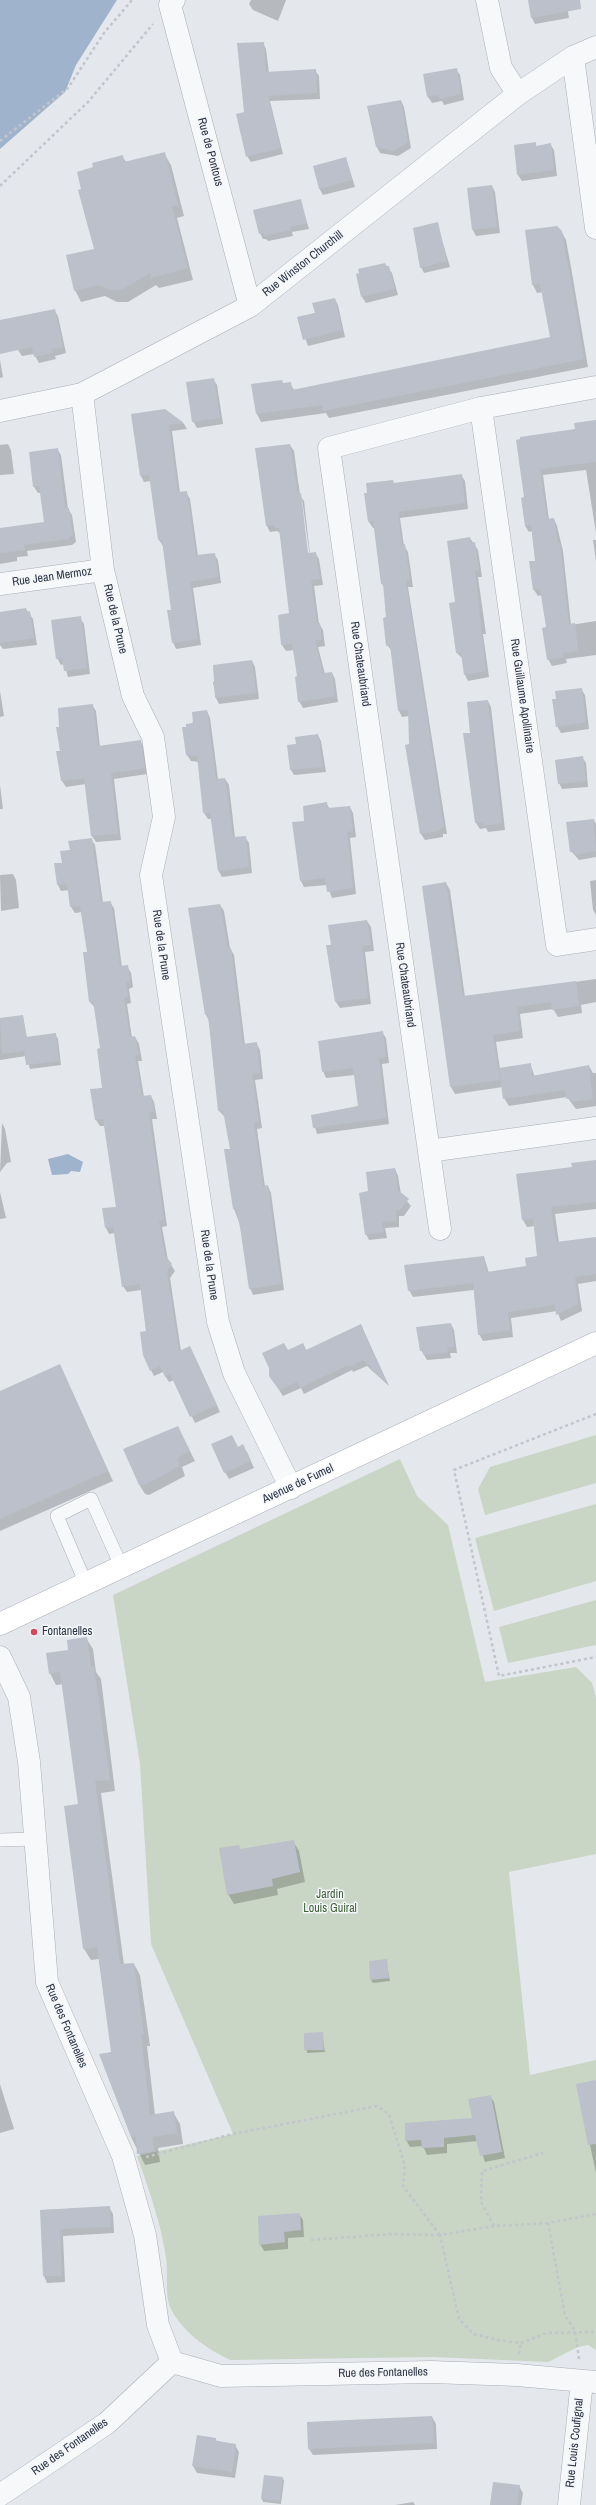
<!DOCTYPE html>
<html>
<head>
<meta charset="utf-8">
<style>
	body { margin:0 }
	canvas { display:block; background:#e4e7ec }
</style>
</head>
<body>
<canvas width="596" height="2505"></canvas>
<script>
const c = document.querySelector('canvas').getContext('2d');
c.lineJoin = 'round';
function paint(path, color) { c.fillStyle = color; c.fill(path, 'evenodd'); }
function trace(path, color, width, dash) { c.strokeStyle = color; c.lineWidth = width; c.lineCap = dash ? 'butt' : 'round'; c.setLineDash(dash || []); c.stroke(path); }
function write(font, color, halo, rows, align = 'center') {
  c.font = font + ' "Archivo Narrow",sans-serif'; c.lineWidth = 3; c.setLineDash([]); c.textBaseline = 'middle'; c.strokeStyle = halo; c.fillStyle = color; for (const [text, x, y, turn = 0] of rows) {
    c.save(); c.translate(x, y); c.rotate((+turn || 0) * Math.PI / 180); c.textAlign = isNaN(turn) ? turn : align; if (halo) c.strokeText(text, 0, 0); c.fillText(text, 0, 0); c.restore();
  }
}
paint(new Path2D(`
	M596,1435V1483L485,1515L478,1489L490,1467Z
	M400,1459L417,1496L448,1525L485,1682L576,1667L592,1683L596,1698V1854L509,1872L530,2075L596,2060V2350L588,2345L578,2347L548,2362L433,2357L230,2360C207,2349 181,2331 170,2307C165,2295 168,2271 166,2258C161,2223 149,2190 137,2156L233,2134L151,1944L140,1764L113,1595Z
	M596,1504V1581L494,1611L475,1538Z
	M596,1600V1645L508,1663L499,1627Z`), '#c9d6c5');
paint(new Path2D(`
	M0,0H117L76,65L65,92L0,149Z
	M68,1154L83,1162L80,1172L71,1171L68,1174L52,1175L48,1159Z`), '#9fb4cc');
paint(new Path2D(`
	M251,0H286L278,21L253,10L249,4Z
	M529,0H566L569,18L535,24L532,18Z
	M263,43L266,49L269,73L315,70L319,76L320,99L270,101L283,154L251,162L247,156L245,113Z
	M456,69L460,75L464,100L444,105L442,101L432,103L428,97L424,75Z
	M401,101L404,107L411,148L398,156L380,153L377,147Z
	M535,144L537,147L550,144L554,150L557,176L522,181L518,175Z
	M164,153L171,165L184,216L177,218L193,280L159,288L156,285L128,302H117L105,296L81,302L75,290L95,249L82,190L94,168L122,156L126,162Z
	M346,158L355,187L323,195L319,188Z
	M492,186L495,192L500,233L476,236L473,230L468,189Z
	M300,200L309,229L292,232L293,236L268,241L266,239H263L260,233Z
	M437,223L450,267L424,273L421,267Z
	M561,231L566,240L571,267L588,367L329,418L326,413L261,422L257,414L252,385L290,383L294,390L551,338L543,292L537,293L533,285Z
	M385,264L392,273L398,295L366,303L362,297Z
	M335,299L338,305L345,337L308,346L298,317L316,313Z
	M54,310L58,316L66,353L55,356L56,359L39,363L34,354L22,356L18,350Z
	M0,360L3,377L0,378Z
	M213,379L217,385L223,424L197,428L193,421Z
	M165,410L184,424L187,429L172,431L180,493L186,492L190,499L198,556L214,554L218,560L221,583L193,588L201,645L176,649L173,642L172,612L163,546L159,540L151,481L144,482L141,476Z
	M596,421V533L586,470L543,475L549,520L554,519L557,526L563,551L571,625L596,621V655L566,659L567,663L552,666L548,659L547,628L542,595L538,596L534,590L536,561L532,531L529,532L525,526V498L517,441L577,430Z
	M8,444L11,450L14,474L0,475V445Z
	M290,445L294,451L300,495L304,501L310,554L315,553L319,559L323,585L314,586L319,624L323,630L325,646L318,647L325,674L332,673L335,679L338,702L303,708L299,701L298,677L294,650L286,651L282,645L290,614L281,534L277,531L270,532L267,526ZM300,496L302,499L310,558H308Z
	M57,449L61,455L68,509L72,515L76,542L72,545L27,551L28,556L17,557V561L0,564V529L45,523L41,493H38L34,487L30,453Z
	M461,475L465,481L468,509L400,518L404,546L408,552L413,587H408L447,834H443V837L425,840L421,834L407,745H410L409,716L402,717L399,711L392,651L387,645L385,588L382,584L375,528H373L369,522L394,484Z
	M470,538L478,550L482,577H478L486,634H483L489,677L468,681L465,675L463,659L457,653L456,603Z
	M593,540H596V561Z
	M26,609L33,619L37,645L3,649L0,645V613Z
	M80,618L84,624L90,674L68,677L64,664L61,665L57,658Z
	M252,661L255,667L259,699L219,704L216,698L213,682Z
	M581,689L585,695L589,729L561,733L557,726V700Z
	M0,691L4,716L0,717Z
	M488,701L491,707L505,830L488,832L486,828L480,829L476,823L471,733Z
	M92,705L96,711L100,747L140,741L144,747L147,774L114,779L121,840L96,842L92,836L86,784L66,787L62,781L58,752H61L60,728Z
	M207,711L210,718L218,779H225L229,785L235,838L245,837L249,843L252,873L222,877L218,870L212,819H208L204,813L199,762L191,761L187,755V727Z
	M318,735L321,741L326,772L294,775L291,770Z
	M582,757L586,763L588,787L562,789L559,783Z
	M0,785L3,809H0Z
	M326,803L330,809L350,807L353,813L356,837L350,838L356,894L332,898L327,885L304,887L301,881L306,822Z
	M594,820L596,824V857L579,860L571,851Z
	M91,839L95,845L103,903L110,902L114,908L122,967L127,966L131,973L133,987L129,989L131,1003L127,1004L132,1038L135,1037L139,1044L142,1061H138L144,1097L151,1096L154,1102L157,1119H152L167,1226L162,1227L168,1260L175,1271L170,1278L181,1351L193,1353L220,1412L195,1423L174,1380L169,1382L163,1372L154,1376L151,1370L141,1290L127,1292L123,1286L115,1233L109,1234L106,1228L117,1208L105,1126H100L96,1120L92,1090L103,1088L101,1049L95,1008L90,1002L88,953L82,912L75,913L71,907L69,890L61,891L58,885L63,864L71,850Z
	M13,874L16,880L19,908L1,911L0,875Z
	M596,880V915L593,910L590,881Z
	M446,883L450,890L465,997L596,979V1002L581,1005L582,1013L558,1017L553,1009L520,1014L523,1038L496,1042L500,1069L530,1064L535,1077L589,1066L593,1073H596V1106L576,1109L567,1097L509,1106L504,1098L503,1087L455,1094L451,1087L423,887Z
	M220,905L224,911L230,948L234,955L245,1045L256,1043L260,1050L263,1079L255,1080L262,1128L257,1129L265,1187L268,1186L271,1193L284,1290L253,1295L250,1288L241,1227L234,1209L231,1150L225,1117L219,1111L209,1021L206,1015Z
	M367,921L371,927L374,951L365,952L371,1004L340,1008L336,1002L332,945Z
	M23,1016L27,1038L55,1034L58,1039L61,1065L30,1069L26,1056L0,1060V1020Z
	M382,1032L386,1038L389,1063L382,1064L389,1124L317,1134L312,1116L359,1106L355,1075L326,1078L323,1071Z
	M2,1123L5,1129L11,1162L7,1163L0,1172Z
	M596,1161V1209L555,1214L559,1243L596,1238V1281L578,1284L582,1311L561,1321L557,1311L511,1318L513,1337L483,1341L479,1334L474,1290L413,1297L409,1290L484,1257L489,1273L527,1267L538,1257L535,1226L527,1227L523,1220L517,1174L573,1168Z
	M395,1169L398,1176L401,1194L411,1206L404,1216H399V1227L385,1228L387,1238L369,1240L366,1234L369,1192Z
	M0,1192L6,1218L0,1219Z
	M451,1324L454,1330L457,1353H450L451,1358L427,1360L421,1350Z
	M361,1325L389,1386L367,1366L353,1372L352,1370L304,1394L301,1388L283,1396L270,1376L303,1344L307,1351Z
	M60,1365L113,1481L0,1531V1392Z
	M178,1427L195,1461L182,1467L185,1476L149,1495L145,1494L139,1484Z
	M238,1448L247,1452L254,1468L229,1479L225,1472Z
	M86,1638L93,1649L96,1672L101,1679L115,1791L101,1793L124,1965L134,1964L140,1975L150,2046H147L155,2115L173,2112L180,2124L183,2144L158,2148L160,2162L145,2165L131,2137L112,2053L99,1959L91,1960L84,1949L79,1805L63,1684L56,1685L50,1673L69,1650Z
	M293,1841L299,1851L305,1882L277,1889L278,1895L234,1904L228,1894L238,1846L241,1850Z
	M386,1960L390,1981L373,1983L371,1980Z
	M322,2033L325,2052L307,2053L305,2034Z
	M596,2081V2173L577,2085Z
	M0,2084L14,2129L0,2133Z
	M490,2096L494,2102L505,2158L485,2162L478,2141L447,2144V2153L427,2155L423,2146L410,2147L406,2140L473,2119Z
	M109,2207L113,2214L114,2233L63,2236L65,2282L47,2283L44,2276L41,2210Z
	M299,2214L303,2220L304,2237L288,2238V2249L264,2251L260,2244Z
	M432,2417L436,2424L437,2449L313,2455L309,2449Z
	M198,2436L235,2445L239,2452L235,2478L197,2473L193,2466Z
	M283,2478L284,2481L281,2504L263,2502L262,2499Z
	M519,2486L523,2493L521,2505H491Z
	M413,2502L415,2505H395Z`), '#0003');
paint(new Path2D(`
	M528,0H580L581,9L531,18Z
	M264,42L266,72L316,69L317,93L268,96L281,148L246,157L236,114L244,112L237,43Z
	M457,68L461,94L439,99V95L427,97L423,74Z
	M401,100L408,142L394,151L376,147L367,106Z
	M536,142V146L551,143L554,170L517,175L514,145Z
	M165,152L178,205L172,207L188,268L151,278L150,273L121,290H110L98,285L74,291L66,255L94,249L78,190L81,189L77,172L93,167L92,163L123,155L124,162Z
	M346,157L352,180L319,189L313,166Z
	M492,185L497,227L472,230L467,188Z
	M301,199L307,223L290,227L291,230L264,236L263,233L259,234L253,210Z
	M438,222L447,261L420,268L413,228Z
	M557,226L562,231L566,258H567L584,359L323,411L322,405L256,414L251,384L282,380L283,383L291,382L292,390L550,337L540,284L532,285L525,230Z
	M385,263L386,266H389L395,289L361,297L356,274L359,273L358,269Z
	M335,298L342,330L303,340L297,317L315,313L312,303Z
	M55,309L63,347L52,349L53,353L34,357L32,347L0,354V320Z
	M214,378L220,418L192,422L186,382Z
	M165,409L184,423L169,425L178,492L187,491L196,555L215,553L218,577L190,582L198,639L172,643L167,610H171L162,540H158L149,475L140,476L131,414Z
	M596,420V462L540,469L547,519L554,518L558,543H560L569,624L575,623L578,651L563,653L564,657L547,660L542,628L546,627L540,589L533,590L529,561H535L531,525L525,526L521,498L524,497L516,440L520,439V437L575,429L574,423Z
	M290,444L298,494L301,493L308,553L316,552L320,579L311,580L317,624L320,623L322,640H315L323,673L332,672L335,696L298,702L295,677L297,676L292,644L281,645L278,615L289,613L279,528H275L274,525L266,526L255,448Z
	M58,448L65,508H69L73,536L69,537V539L24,545L25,550L0,553V528L44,522L39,486L33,487L29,452Z
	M462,474L465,503L398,512L402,545L405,544L410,580L406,581L444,828H440V831L420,834L405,745L409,744L408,710L398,711L390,645L386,646L383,618L386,617L383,584H381L373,521L368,522L364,493H367L366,483L393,480L394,483Z
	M470,537L471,543L475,542L479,571H475L486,671L464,675L461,653H456L449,603L455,602L447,541Z
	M26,608L27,612L30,611L34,638L0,643V612Z
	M81,616L87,668L64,671L62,658L56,659L51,620Z
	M252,660L256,693L215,698L213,665Z
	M582,688L586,722L556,727L552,699H556L555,691Z
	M488,700L502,823L483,826V822L475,823L463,733H470L467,702Z
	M93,704L98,746L141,740L145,768L111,773L118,834L91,836L84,778L61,781L56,751H60L56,727H59L58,708Z
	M207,710L216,779L225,778L233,837L246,836L249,867L218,871L210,813H203L197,756L186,755L182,727H186V724L193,723L192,712Z
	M318,734L323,767L290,770L287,745L296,744L295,737Z
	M583,756L586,781L558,784L555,760Z
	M327,802L328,808L350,806L353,831L347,832L353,888L327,892L325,878L300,881L292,822L304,821L303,806Z
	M594,819L596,851L575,855L574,851L570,852L566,822Z
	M92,838L101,902L111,901L120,966L128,965L130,981L126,982L128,997L124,998L130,1037L135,1036L139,1055H135L142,1096L151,1095L154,1112L149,1113L164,1220L159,1221L165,1255L172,1264L167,1271L179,1351L190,1346L217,1405L190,1417L170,1374L165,1377L160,1366L150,1371L143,1355L140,1332L146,1331L140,1284L122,1287L113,1227L105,1228L102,1208L116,1207L103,1119L95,1120L90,1089L102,1088L97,1049L100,1048L93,1001L89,1002L83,952H87L80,906L70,907L67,884L57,885L54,863H62L60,851L70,850L68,841Z
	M446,882L463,996L576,981L579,1006L552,1010L551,1002L517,1007L520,1031L493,1035L500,1080L450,1087L422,886Z
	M220,904L228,948H231L243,1044L257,1042L260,1073L252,1074L259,1122L254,1123L263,1186L268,1185L281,1284L249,1289L240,1227L236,1209H233L224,1149H230L223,1111H218L208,1015H205L188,908Z
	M367,920L371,945L362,946L368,998L335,1002L326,945H331L328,925Z
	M23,1015L26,1037L56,1033L59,1061L26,1065L24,1051L2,1054L0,1018Z
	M383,1031L386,1057L379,1058L386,1118L313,1128L311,1115L358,1106L353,1068L322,1072L318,1041Z
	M531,1063L532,1076L589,1065L593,1099L571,1102L570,1098L566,1099L565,1090L503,1099L499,1068Z
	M596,1160V1202L551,1207L556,1242L596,1237V1274L575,1277L578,1304L556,1315L555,1305L508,1312L510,1330L478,1335L473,1283L408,1291L404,1265L484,1256L487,1272L526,1266L525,1258L537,1256L533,1219L522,1220L516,1174L572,1167L571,1163Z
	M395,1168L398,1190L409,1199L400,1210H396V1221L382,1222L384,1232L365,1235L359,1193L368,1191L366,1172Z
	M451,1323L454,1347H447L448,1352L423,1355V1351H420L416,1327Z
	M361,1324L387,1384L363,1360L349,1367L348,1365L300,1388L297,1382L279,1390L269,1376V1368L262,1353L284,1343L288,1350L303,1343L306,1350Z
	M60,1364L108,1471L0,1519V1391Z
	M178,1426L190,1451L177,1458L180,1466L142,1486L141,1484L139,1485L123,1449Z
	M232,1435L238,1447L243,1444L251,1461L224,1473L211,1444Z
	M87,1637L91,1667H94L110,1780L95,1781L120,1964L134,1963L144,2034L141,2035L150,2115L174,2111L177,2133L152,2137L154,2151L137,2154L136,2137H131L99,2054L111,2052L97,1947L83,1949L64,1806L78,1804L60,1672L49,1674L46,1653L68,1650L67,1640Z
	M294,1840L300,1872L272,1879L273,1886L227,1895L219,1848L239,1845L240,1849Z
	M387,1959L389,1978L370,1980L369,1961Z
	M323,2032L324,2050H304V2033Z
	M596,2080V2144L588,2145L576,2084Z
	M491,2095L502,2152L480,2156L475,2135L444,2138V2147L422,2148L421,2140L405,2141V2123L472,2118L468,2099Z
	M110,2206L111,2227L60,2229L62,2276H43L40,2210Z
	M300,2213L301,2230L284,2232L285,2242L259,2245L258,2216Z
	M432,2416L434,2443L308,2449L307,2422Z
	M197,2435L216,2438V2441L236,2444L232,2472L192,2466Z
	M264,2475L283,2477L280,2501L261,2499Z
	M493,2482L520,2485L517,2505H490Z`), '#bbc0ca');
const service = new Path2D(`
	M86,1584L57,1516L91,1499L122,1568
	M0,1840L36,1839`);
const minor = new Path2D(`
	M174,0L170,5L250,306
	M487,0L501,68L518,94
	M573,57L596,228
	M82,394L103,570L133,696L153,737L164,817L151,875L218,1322L234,1373L291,1488
	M481,408L557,945L596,939
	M0,411L82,394L250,306L518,94L573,57L596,47
	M0,584L103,570
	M429,1151L596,1128
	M440,1229L329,448L481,408L596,387
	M0,1657L19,1697L29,1762L47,1982L123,2156L145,2235L158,2325L172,2362L107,2423L0,2495
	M172,2362L221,2376L431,2372L517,2375L596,2382
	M569,2505L582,2381`);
const secondary = new Path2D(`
	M0,1624L596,1343`);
trace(service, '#a9aeb7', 14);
trace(minor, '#a9aeb7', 23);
trace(secondary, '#a9aeb7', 23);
trace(new Path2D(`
	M0,141L68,88L104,33L132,0
	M0,186L88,102L153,24
	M596,1414L454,1470L499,1676L596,1657
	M146,2157L233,2134L377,2106L389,2114L405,2166L403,2186L440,2235
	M548,2223L494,2226L440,2235L459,2319L474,2334L497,2340L521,2343L547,2333L596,2332
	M494,2226L481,2202L482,2171L543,2153
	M311,2240L392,2234L439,2235
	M519,2354L521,2343
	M579,2359L575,2331L565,2315L548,2223L596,2214`), '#c2c5cb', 2.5, [3, 3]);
trace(service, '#f7f8fa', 13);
trace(minor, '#f7f8fa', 22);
trace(secondary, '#fff', 22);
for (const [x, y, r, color] of [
	[34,1632,4,"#d1495b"]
]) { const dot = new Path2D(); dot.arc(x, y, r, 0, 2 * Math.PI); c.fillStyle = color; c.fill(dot); trace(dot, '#f4f6f9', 1.5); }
write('12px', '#2b3445', '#f4f6f9', [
	["Rue de Pontous",210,152,75],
	["Rue Winston Churchill",303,264,-38],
	["Rue Jean Mermoz",52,577,-8],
	["Rue de la Prune",115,619,77],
	["Rue Chateaubriand",360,664,82],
	["Rue Guillaume Apollinaire",522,696,82],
	["Rue de la Prune",161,945,82],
	["Rue Chateaubriand",405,985,82],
	["Rue de la Prune",209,1265,82],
	["Avenue de Fumel",298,1484,-25],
	["Rue des Fontanelles",66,2026,67],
	["Rue des Fontanelles",383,2373,-1],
	["Rue Louis Coufignal",575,2443,-84],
	["Rue des Fontanelles",70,2447,-35]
]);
write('12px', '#2b3445', '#f4f6f9', [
	["Fontanelles",42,1632]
], 'left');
write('12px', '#3f6138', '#f4f6f9', [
	["Jardin",330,1895],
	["Louis Guiral",330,1909]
]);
</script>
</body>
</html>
